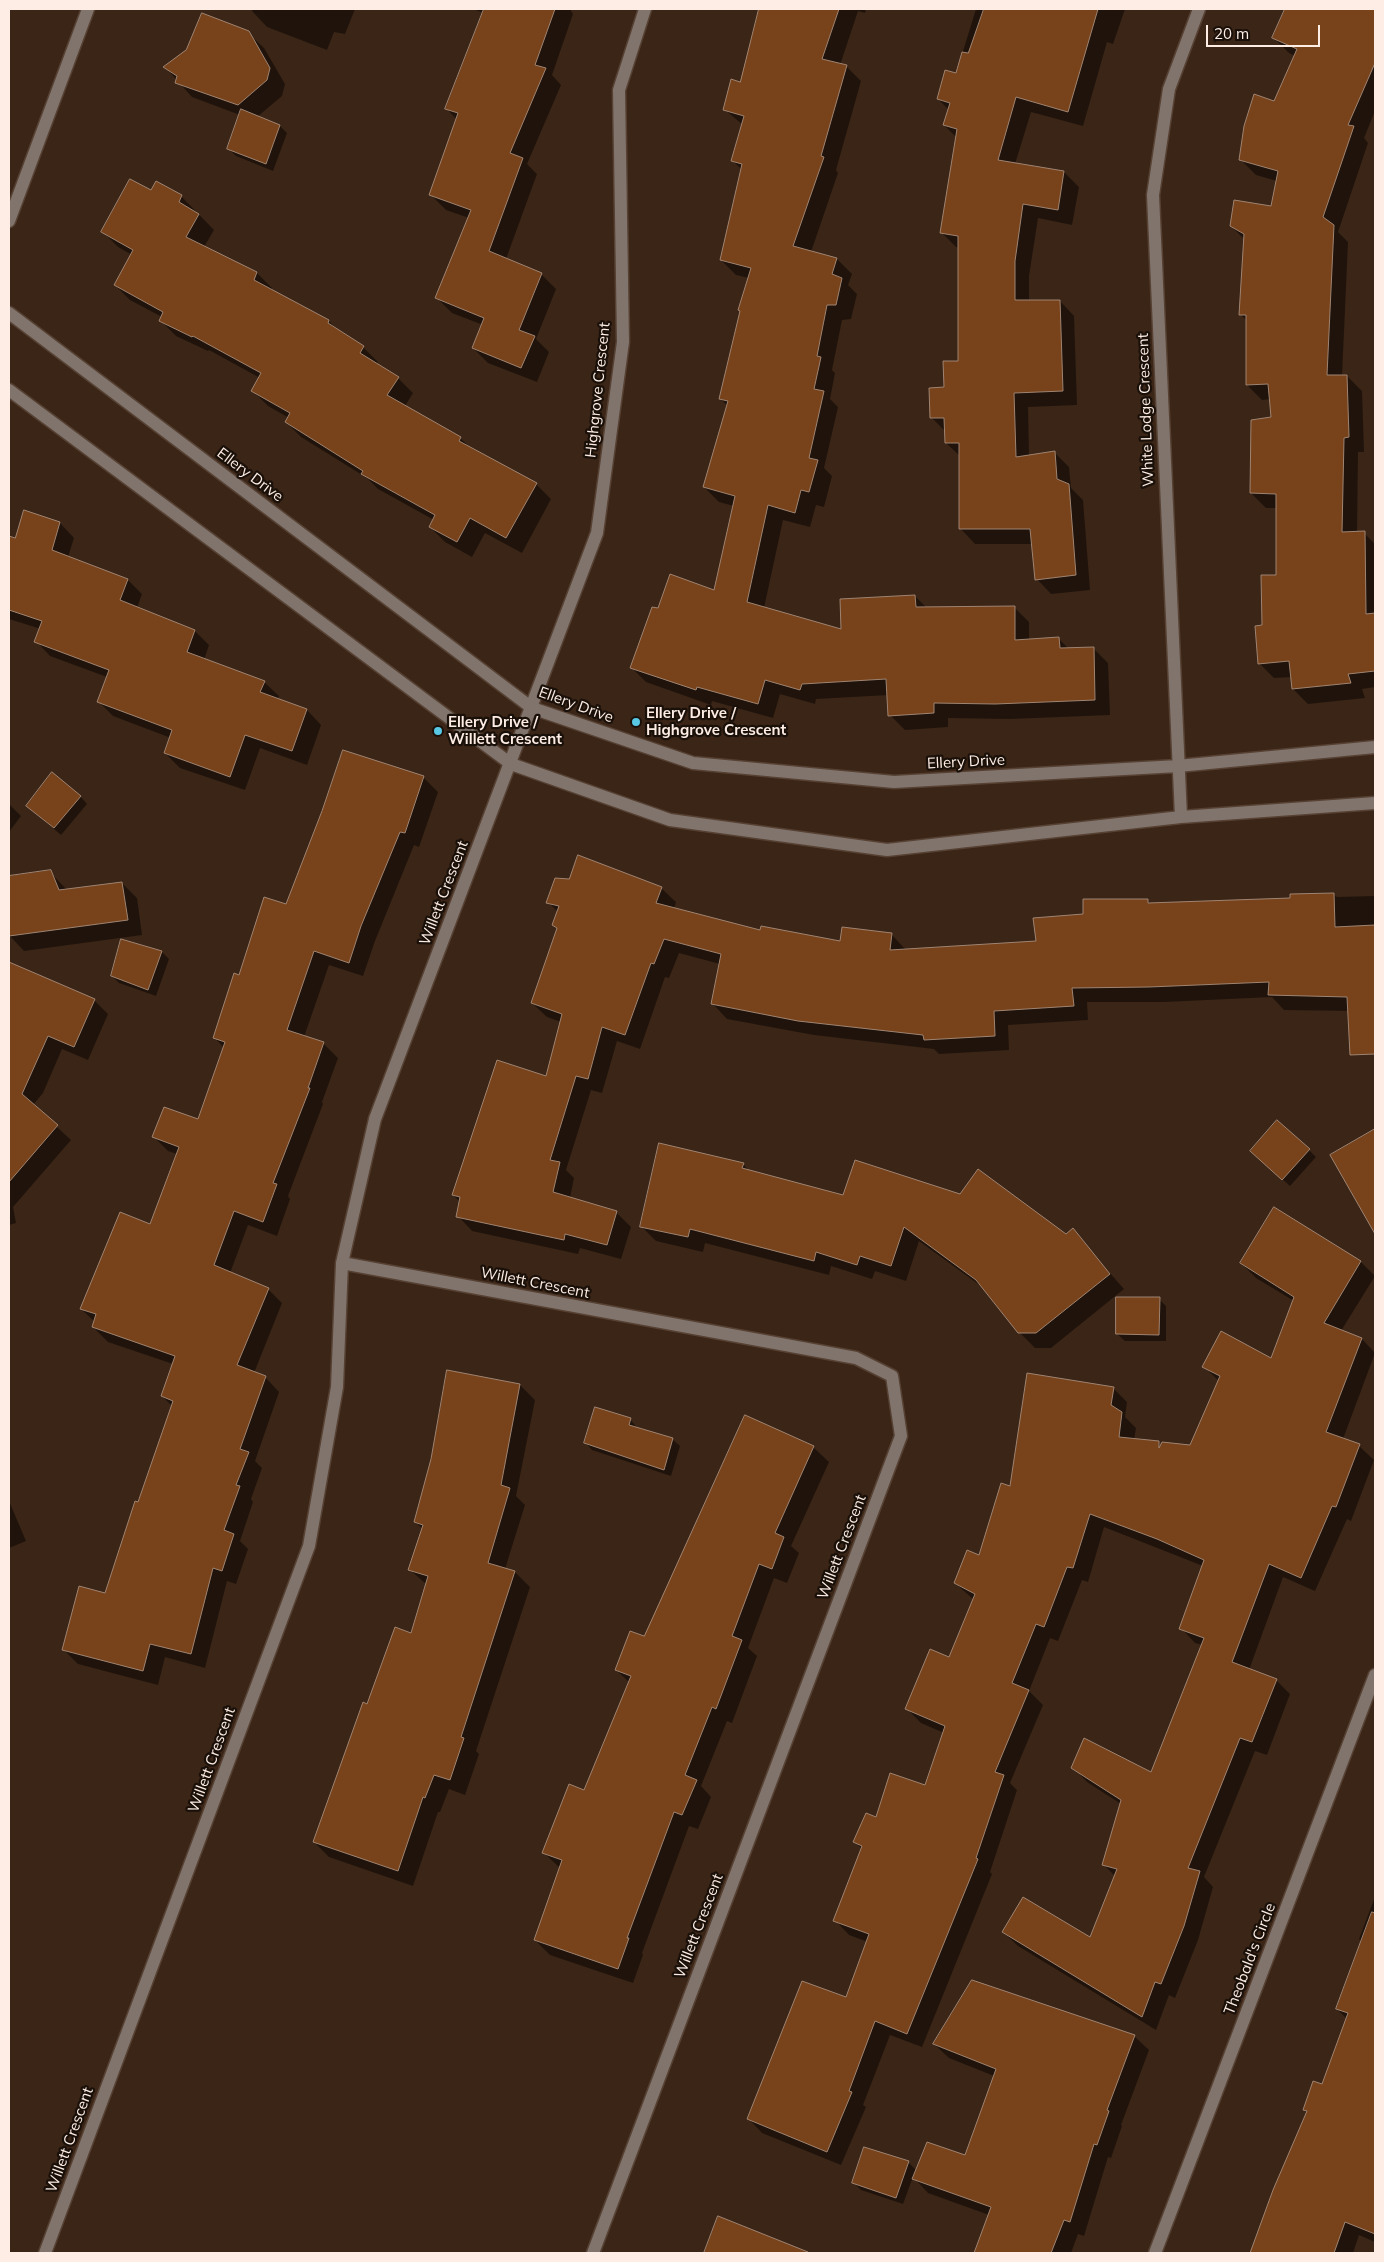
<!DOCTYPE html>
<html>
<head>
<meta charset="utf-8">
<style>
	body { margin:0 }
	#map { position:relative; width:1384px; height:2262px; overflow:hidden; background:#3b2516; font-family:Mulish,sans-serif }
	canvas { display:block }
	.frame { position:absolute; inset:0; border:10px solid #fdede4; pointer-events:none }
	.scale { position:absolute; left:1206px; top:25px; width:114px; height:22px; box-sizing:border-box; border:2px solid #fdede4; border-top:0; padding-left:6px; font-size:15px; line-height:18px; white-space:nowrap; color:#fdede4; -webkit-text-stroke:4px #1a100a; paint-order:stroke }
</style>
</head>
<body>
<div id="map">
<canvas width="1384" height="2262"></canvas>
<div class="frame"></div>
<div class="scale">20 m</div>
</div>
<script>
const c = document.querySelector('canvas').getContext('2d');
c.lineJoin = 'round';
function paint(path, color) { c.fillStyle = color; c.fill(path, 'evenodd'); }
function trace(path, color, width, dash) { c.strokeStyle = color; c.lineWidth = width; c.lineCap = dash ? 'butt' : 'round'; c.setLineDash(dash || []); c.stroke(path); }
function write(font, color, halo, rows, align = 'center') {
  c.font = font + ' Mulish,sans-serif'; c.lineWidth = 4.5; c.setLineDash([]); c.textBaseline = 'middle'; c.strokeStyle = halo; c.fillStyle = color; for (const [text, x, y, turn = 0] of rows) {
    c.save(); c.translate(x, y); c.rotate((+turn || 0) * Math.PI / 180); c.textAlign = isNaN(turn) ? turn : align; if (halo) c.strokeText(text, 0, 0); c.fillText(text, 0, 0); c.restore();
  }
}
paint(new Path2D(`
	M253,9H355L345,34L334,32L327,50L267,27L252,11Z
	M473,9H570L573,14L552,75L561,85L527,164L537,174L506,259L541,274L556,289L536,339L549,352L537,382L488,363L473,348L483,325L452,313L437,298L469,218L446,210L431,195L457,120L446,108L484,13Z
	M761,9H866L865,13L858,11L840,65L846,66L861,81L836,170L838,173L811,252L837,259L852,274L848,285L857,294L851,319L842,320L832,370L835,373L830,399L838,407L824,468L832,476L824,507L816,505L810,527L783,520L764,608L842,630L915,596L927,608L1014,607L1029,622V640L1058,638L1069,649L1093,648L1108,663L1110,715L1010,719L948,718V727L905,730L890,715L889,695L816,699L815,704L780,694L773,718L712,701L711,705L646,682L631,667L659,610L715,591L734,506L719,502L704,487L728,406L720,399L749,278L736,275L721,260L742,170L733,161L743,125L724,109L741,83Z
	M976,9H1125L1113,44L1107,42L1083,126L1031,112L1015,164L1064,172L1079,187L1072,225L1038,218L1029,276V301H1060L1074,316L1077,405L1028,407L1029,456L1054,452L1069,467L1071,488L1083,500L1090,590L1051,594L1037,579L1033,544H975L961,529V457L946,443V432L931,417L959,362V248L956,247L941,232L956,137L944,125L949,110L938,99L956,74Z
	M1287,9H1375V111L1364,138L1368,143L1338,232L1348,242L1342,376H1347L1362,391L1364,452H1358L1357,533H1364L1375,544V687L1362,689L1365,698L1308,704L1293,689L1292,677L1274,678L1259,663L1263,626L1277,576V508H1266L1251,493L1273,418L1271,399L1262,400L1247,385V321L1240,314L1245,240L1231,226L1272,207L1277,181L1256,175L1241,160L1275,102L1295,56L1289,53L1274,38Z
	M248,33L264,48L285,84L282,96L257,117L280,126L287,133L273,171L236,156L229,149L240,115L192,97L165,67Z
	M151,192L181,196L214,230L204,247L257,273L272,288L271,290L329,321L340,333L363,347L378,362L376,365L398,378L413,393L405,406L460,438L472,449L536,484L551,499L522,553L485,533L472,557L445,542L430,527L434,520L378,489L367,478L301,437L286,422L289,418L268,406L253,391L260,378L209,350L208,351L176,336L160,320L162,317L130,300L115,285L132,255L118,247L102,231Z
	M25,512L60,523L74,538L68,557L128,580L142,594L137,608L195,631L209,645L204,660L264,682L279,696L277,700L307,710L321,725L307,765L260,748L245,790L180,768L165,753L171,738L113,716L98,701L107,677L50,656L36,641L41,629L9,619V537L16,539Z
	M423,777L438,792L419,847L414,845L375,941L363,976L329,965L304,1037L323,1043L338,1058L322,1102L323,1104L288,1196L290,1199L277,1236L248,1225L230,1273L268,1289L282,1303L254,1373L265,1377L279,1392L255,1461L262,1468L251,1499L253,1502L240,1541L248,1549L236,1584L227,1581L205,1668L165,1657L158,1685L78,1664L63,1649L105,1594L172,1406L162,1396L173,1364L108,1342L93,1327L95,1322L81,1309L150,1226L177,1154L168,1151L154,1137L199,1121L224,1048L214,1037L240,976L286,906Z
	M80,796L87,804L61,835L27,806Z
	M9,804L21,816L9,832Z
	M50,872L67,890L122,883L137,898L142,935L24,951L9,935V877Z
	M661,888L676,902L674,909L761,932L841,943L891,934L906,950L1037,942L1084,915L1147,900L1152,904L1292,900L1333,894L1337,897L1375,896V1021L1364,1022L1353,1011L1284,1010L1272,997L1164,1002H1087L1088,1020L1008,1025L1009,1050L939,1054L934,1049L814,1035L727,1019L713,1004L720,964L679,953L669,978L665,977L640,1049L617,1041L602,1093L591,1090L566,1170L574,1178L570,1198L616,1212L631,1227L621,1259L580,1248L578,1254L472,1231L458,1216L460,1202L453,1195L546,1078L561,1022L547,1017L532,1003L558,930L553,925L558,912L548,902Z
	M122,941L162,952L169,959L156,996L119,983L112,976Z
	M12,965L94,1000L108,1014L88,1060L62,1049L43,1093L33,1105L71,1140L13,1207L16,1223L9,1225V1169L13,1168L9,1164V974Z
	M1375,1130V1231L1332,1156Z
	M1309,1150L1316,1157L1290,1186L1259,1158Z
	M743,1164L750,1172L844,1196L1066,1235L1072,1230L1124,1289L1051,1348H1035L1019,1332L985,1289L919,1241L906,1281L875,1271L872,1279L831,1266L829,1275L705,1243L703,1252L656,1241L641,1226Z
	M1275,1209L1361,1262L1375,1276L1341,1331L1362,1339L1375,1353L1343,1439L1359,1446L1374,1460L1351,1521L1347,1519L1315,1591L1283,1577L1249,1670L1276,1680L1290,1694L1267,1755L1255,1751L1204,1877L1213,1887L1198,1940L1175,1998L1169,1995L1156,2030L1018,1946L1003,1932L1091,1939L1116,1877L1103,1864L1121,1804L1087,1782L1073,1767L1152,1773L1203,1645L1195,1643L1181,1628L1203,1566L1104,1527L1088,1582L1082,1580L1058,1641L1050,1638L1029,1691L1043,1705L1010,1783L1017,1790L990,1872L992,1874L922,2047L890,2035L863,2105L866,2107L841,2165L762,2133L748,2118L846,1998L868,1942L849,1935L835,1920L862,1849L855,1842L877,1819L926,1786L944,1733L921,1723L907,1709L950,1659L974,1600L955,1583L980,1556L1011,1487L1113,1388L1127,1402L1125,1417L1136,1428L1134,1440L1158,1442L1161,1446H1191L1219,1381L1203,1366L1272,1360L1294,1301L1256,1278L1241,1263Z
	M1159,1299L1166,1306V1341H1125L1117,1334Z
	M520,1385L535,1400L516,1496L525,1505L505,1569L515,1572L530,1587L476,1751L479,1754L465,1795L449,1789L440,1812H438L413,1886L329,1857L314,1842L368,1706L412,1635L427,1585L409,1569L423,1529L415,1522Z
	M630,1419L637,1428L672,1439L680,1446L671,1476L592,1450L585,1442Z
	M813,1447L829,1462L791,1546L799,1553L787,1583L774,1578L748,1648L757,1656L732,1723L727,1721L701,1786L711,1797L698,1829L689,1826L642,1953L643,1955L633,1983L550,1955L535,1940L560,1868L544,1853L585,1792L630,1683L616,1670Z
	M9,1501L26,1541L9,1548Z
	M1375,1897V2242L1359,2235L1353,2253H1252L1274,2190L1307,2113L1304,2110L1323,2086L1347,2019L1337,2009L1362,1942L1359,1939Z
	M1134,2036L1149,2050L1121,2125L1122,2126L1111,2158L1108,2157L1084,2236L1078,2234L1071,2253H975L989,2215L928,2193L913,2177L903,2204L861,2190L854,2183L908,2162L917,2171L966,2157L994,2076L949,2058L934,2044Z
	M719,2217L789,2246L797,2253H705Z`), '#0007');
const building = new Path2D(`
	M484,9H555L535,65L546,68L510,153L523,158L489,251L542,273L519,330L535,336L521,368L472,348L484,318L435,298L471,210L429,195L458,113L445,109Z
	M759,9H839L822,59L847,65L821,156L824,157L793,246L837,258L832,274L842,278L836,305H827L817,356L821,357L814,389L824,391L809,458L818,460L809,492L801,490L795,513L768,505L747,602L841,629L840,599L915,595L916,607L1015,606V640L1059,637L1060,648L1094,647L1095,700L995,704L934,703V713L888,716L886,679L802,684L800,690L765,680L758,704L697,687L696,690L630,668L652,607L658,608L670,574L714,590L735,496L703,487L728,401L719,399L740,311L738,310L751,268L720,260L742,164L731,161L744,116L723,110L731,79L740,82Z
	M984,9H1098L1068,112L1016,97L998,160L1064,171L1058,210L1023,204L1015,261V300H1060L1063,391L1014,393L1016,457L1055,451L1057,479L1069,484L1076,575L1035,580L1030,529H959V443H945L944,418H930L929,388L944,387L943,361H958V236L940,233L957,129L943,125L950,103L937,99L945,70L956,73L962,52L968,53Z
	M1285,9H1375V63L1348,125L1354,126L1323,217L1334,225L1327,375H1347L1349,437L1344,438L1342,532L1365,531L1366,614L1375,613V671L1348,674L1351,683L1292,689L1289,661L1258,664L1255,626L1262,625L1261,575H1276V494L1250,493L1251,420L1271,417L1268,384L1246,385V315H1239L1244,234L1230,226L1234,200L1271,206L1278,171L1239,160L1244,126L1254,94L1274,101L1297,49L1272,38Z
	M202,13L249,31L270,68L267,80L238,105L175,83L177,76L163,67L186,50Z
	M241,109L280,125L266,164L227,149Z
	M130,179L151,190L156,181L182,195L179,202L199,214L186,237L257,272L254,280L329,320L328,323L364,346L360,353L399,377L387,395L461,437L459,441L537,483L506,538L470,518L457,542L429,527L435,515L361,474L363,471L285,422L290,413L251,391L261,373L193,336L192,337L159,321L163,312L114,285L133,250L101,232Z
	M24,510L60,522L52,550L128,579L120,600L195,630L187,652L265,681L260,692L307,709L292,751L245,735L230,777L164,753L172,730L97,702L109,670L34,642L42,621L9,610V536L15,538Z
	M343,750L424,776L405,833L400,832L361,926L349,963L314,951L287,1030L324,1042L308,1088H310L273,1183L277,1184L263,1222L234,1211L214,1265L269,1288L237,1365L266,1376L240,1449L249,1452L236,1485L240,1486L224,1530L234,1534L222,1571L213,1568L191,1654L150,1644L143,1671L62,1650L79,1586L105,1593L135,1501L138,1502L173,1401L161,1396L175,1356L92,1327L96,1314L80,1309L120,1212L150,1224L179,1147L152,1137L164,1107L198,1119L225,1042L213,1038L234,973L239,975L264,897L286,904L322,811Z
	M52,772L81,796L54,828L26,806Z
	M578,855L662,887L656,903L760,930L761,926L840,941L842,927L892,933L890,950L1036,941L1033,918L1083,914V899H1148V903L1290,898V894L1334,893L1335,927L1375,925V1054L1350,1055L1347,997L1268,995L1269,982L1149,987L1072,988L1074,1006L994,1011L995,1036L924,1040L923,1035L798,1021L711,1004L721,954L664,939L654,964L651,963L625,1035L602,1027L588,1079L576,1076L550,1160L560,1162L553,1192L617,1211L607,1245L565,1234L564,1240L456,1217L460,1197L452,1195L497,1060L546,1076L562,1014L531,1003L557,928L552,925L559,906L546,903L555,878L569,879Z
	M51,870L59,890L122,882L128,920L9,936V876Z
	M121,939L162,951L148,990L111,976Z
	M9,962L95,999L74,1047L48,1036L22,1094L58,1125L9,1182Z
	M1277,1120L1310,1149L1282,1180L1250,1151Z
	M1375,1129V1234L1330,1155Z
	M659,1143L744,1163L742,1168L843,1195L855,1160L960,1194L978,1169L1066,1234L1073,1228L1110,1274L1036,1333H1018L976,1280L904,1227L891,1266L860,1256L857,1265L816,1252L814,1261L690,1229L688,1237L640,1227Z
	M1274,1207L1361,1261L1324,1323L1362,1338L1326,1432L1360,1444L1336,1507L1332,1506L1301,1578L1269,1564L1232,1662L1277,1679L1252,1742L1240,1738L1188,1868L1200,1871L1184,1926L1161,1984L1155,1982L1142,2017L1002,1932L1023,1897L1090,1937L1117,1869L1102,1865L1121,1800L1071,1768L1084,1738L1151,1772L1204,1638L1179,1629L1204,1560L1157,1539L1090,1514L1073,1568L1067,1567L1044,1627L1036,1624L1012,1683L1029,1690L995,1772L1004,1775L976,1858L978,1859L907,2034L875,2021L849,2091L852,2092L827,2152L747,2119L802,1981L846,1997L869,1934L833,1921L862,1846L853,1842L866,1813L876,1817L890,1773L925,1785L945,1726L905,1709L930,1649L949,1657L975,1594L954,1583L967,1550L979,1555L1001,1483L1010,1486L1027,1373L1114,1387L1111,1405L1122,1412L1119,1437L1159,1441V1448L1162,1442L1190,1445L1220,1376L1202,1367L1221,1331L1271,1358L1294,1297L1240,1263Z
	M1116,1297H1160L1159,1335L1116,1334Z
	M447,1370L520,1384L501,1485L510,1488L488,1563L515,1571L461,1737L464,1738L450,1780L434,1775L425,1798L423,1797L398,1871L313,1842L363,1702L367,1704L395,1627L411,1633L428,1576L408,1570L423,1525L414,1522L431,1459Z
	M595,1407L631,1418L629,1425L673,1438L664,1470L584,1443Z
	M745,1415L814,1446L775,1533L784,1537L772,1569L759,1564L732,1636L742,1640L716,1709L712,1707L685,1775L697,1780L682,1815L674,1812L627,1938H629L618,1969L534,1940L562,1860L542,1853L569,1784L584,1790L631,1676L615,1670L630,1631L644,1636Z
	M1372,1912L1375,1913V2234L1345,2222L1334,2253H1250L1273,2190L1307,2111L1303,2110L1313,2081L1322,2084L1348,2013L1336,2009Z
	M972,1980L1135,2035L1107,2110L1109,2111L1097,2145L1094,2144L1070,2222L1064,2220L1051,2253H974L991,2207L912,2179L927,2142L965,2155L996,2069L933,2044Z
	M864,2147L909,2161L896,2198L852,2183Z
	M718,2216L808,2252L807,2253H704Z`);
paint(building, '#78421a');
trace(building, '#9f8472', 1);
const minor = new Path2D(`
	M9,221L88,9
	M9,313L532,708L693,763L894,782L1178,766L1375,747
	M9,390L511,764L670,820L887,850L1181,817L1375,803
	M1181,817L1153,195L1169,89L1199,9
	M342,1263L856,1358L892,1376L901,1436L593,2253
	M45,2253L309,1546L337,1387L342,1263L375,1119L597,533L623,342L619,90L645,9
	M1155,2253L1375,1675`);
trace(minor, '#564133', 15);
trace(minor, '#80746d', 12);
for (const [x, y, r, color] of [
	[636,722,5,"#58c8e4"],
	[438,731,5,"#58c8e4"]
]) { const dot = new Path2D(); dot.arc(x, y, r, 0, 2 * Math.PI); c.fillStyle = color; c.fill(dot); trace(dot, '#1a100a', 2); }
write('15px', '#fdede4', '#1a100a', [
	["Highgrove Crescent",598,390,-84],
	["White Lodge Crescent",1146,410,-92],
	["Ellery Drive",250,475,37],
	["Ellery Drive",576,705,20],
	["Ellery Drive",966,762,-3],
	["Willett Crescent",444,893,-69],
	["Willett Crescent",535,1283,11],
	["Willett Crescent",842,1547,-69],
	["Willett Crescent",212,1760,-70],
	["Willett Crescent",699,1926,-69],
	["Theobald's Circle",1250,1959,-69],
	["Willett Crescent",70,2140,-70]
]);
write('bold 15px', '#fdede4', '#1a100a', [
	["Ellery Drive /",646,713],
	["Highgrove Crescent",646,730],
	["Ellery Drive /",448,722],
	["Willett Crescent",448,739]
], 'left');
</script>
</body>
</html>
